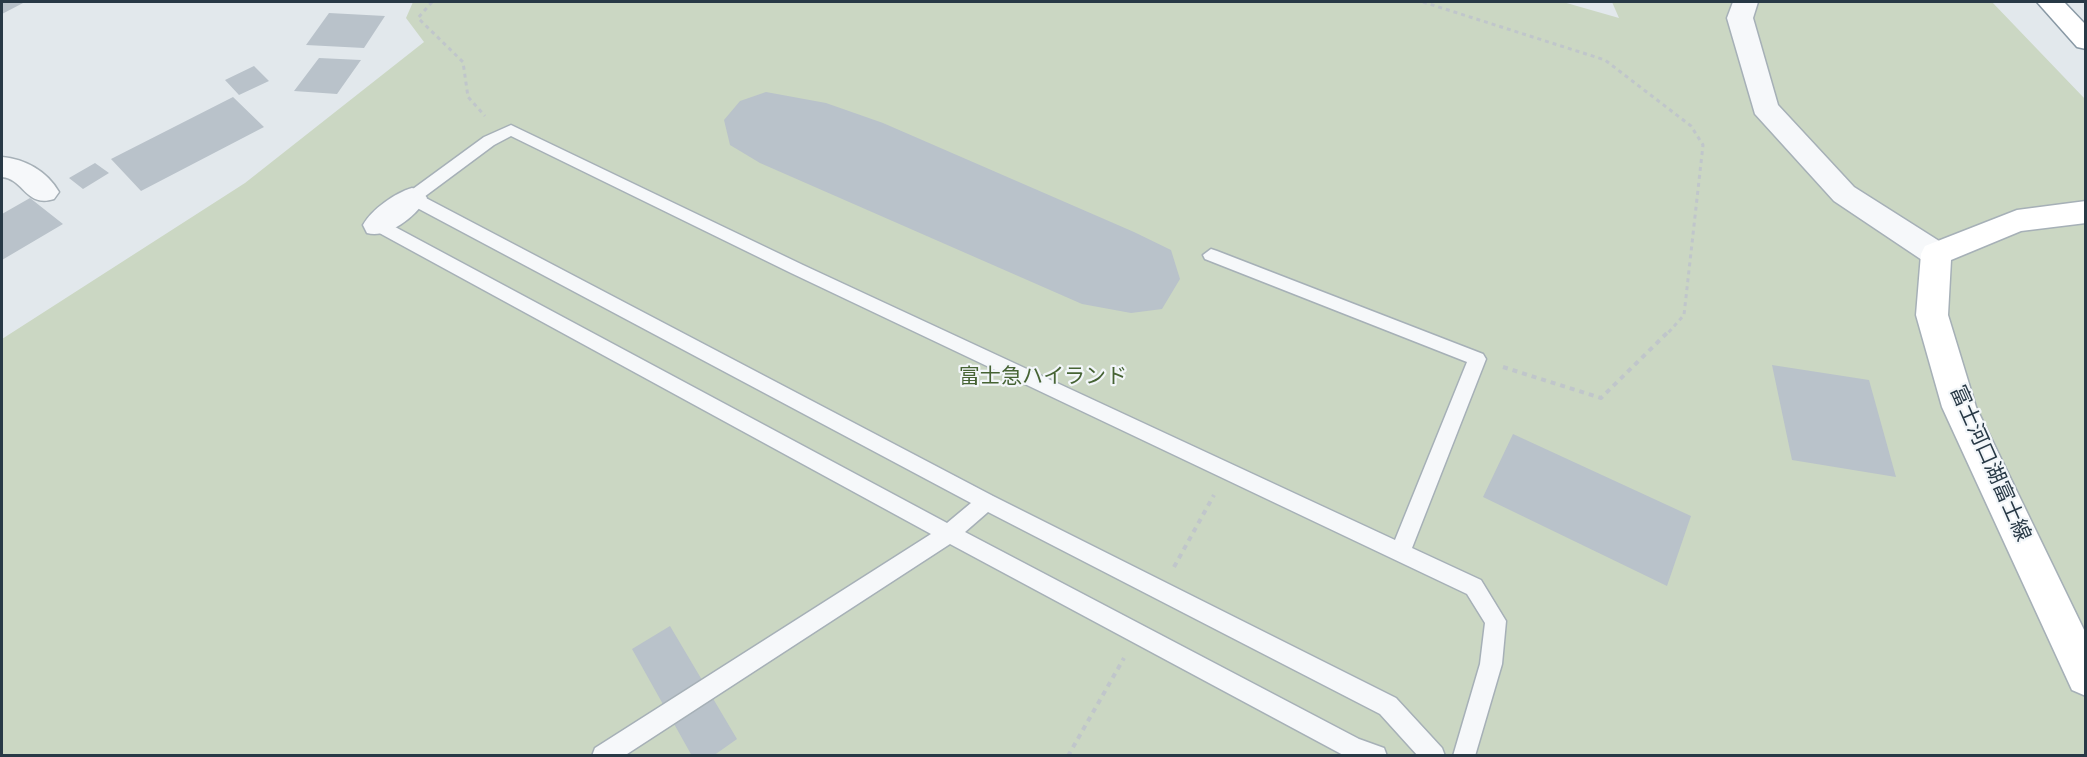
<!DOCTYPE html>
<html>
<head>
<meta charset="utf-8">
<style>
	body { margin:0 }
	#map { position:relative; width:2087px; height:757px; overflow:hidden; background:#e2e8ec; font-family:Jost,sans-serif }
	canvas { display:block }
	.frame { position:absolute; inset:0; border:3px solid #283946; pointer-events:none }
</style>
</head>
<body>
<div id="map">
<canvas width="2087" height="757"></canvas>
<div class="frame"></div>
</div>
<script>
const c = document.querySelector('canvas').getContext('2d');
c.lineJoin = 'round';
function paint(path, color) { c.fillStyle = color; c.fill(path, 'evenodd'); }
function trace(path, color, width, dash) { c.strokeStyle = color; c.lineWidth = width; c.lineCap = dash ? 'butt' : 'round'; c.setLineDash(dash || []); c.stroke(path); }
function write(font, color, halo, rows, align = 'center') {
  c.font = font + ' Jost,"Noto Sans JP",sans-serif'; c.lineWidth = 4.5; c.setLineDash([]); c.textBaseline = 'middle'; c.strokeStyle = halo; c.fillStyle = color; for (const [text, x, y, turn = 0] of rows) {
    c.save(); c.translate(x, y); c.rotate((+turn || 0) * Math.PI / 180); c.textAlign = isNaN(turn) ? turn : align; if (halo) c.strokeText(text, 0, 0); c.fillText(text, 0, 0); c.restore();
  }
}
paint(new Path2D(`
	M413,2H1563L1619,18L1612,2H1992L2085,99V755L2,756V339L245,183L424,42L406,18Z`), '#cbd7c3');
paint(new Path2D(`
	M2,2H25L2,14Z
	M329,13L385,16L364,48L306,45Z
	M319,58L361,60L337,94L294,91Z
	M254,66L269,81L239,95L225,80Z
	M766,92L826,103L883,123L1134,232L1171,250L1180,279L1162,309L1131,313L1082,304L760,163L730,145L724,120L740,101Z
	M233,97L264,127L141,191L111,159Z
	M95,163L109,173L83,189L69,178Z
	M30,198L63,224L2,260V214Z
	M1772,365L1869,380L1896,477L1792,460Z
	M1513,434L1691,516L1667,586L1483,497Z
	M670,626L737,739L713,756H692L632,649Z`), '#b9c2ca');
const lane = new Path2D(`
	M511,125L803,265L1395,540L1467,362L1205,259L1203,255L1211,249L1217,251L1483,354L1486,359L1412,548L1481,580L1506,621L1502,664L1475,756H1453L1480,664L1485,623L1467,594L791,273L511,136L494,145L424,197L993,496L1396,698L1442,748L1445,756H1418L1380,714L988,512L965,532L1359,739L1384,748L1387,756H1345L950,544L624,756H592L595,748L931,534L372,229L370,225L372,221H384L947,523L971,503L406,202L404,198L406,194L484,137Z`);
const street = new Path2D(`
	M1733,2H1758L1753,18L1778,105L1854,187L1947,246L1951,254L1947,262L1936,265L1925,262L1834,201L1755,114L1727,18Z
	M2,157C25,159 47,171 59,192L54,199C26,208 24,179 2,177Z
	M412,188L422,191L427,198C416,216 388,239 367,233L363,225C372,209 395,193 412,188Z`);
const secondary = new Path2D(`
	M2086,201V223L2021,231L1951,260L1948,315L1976,407L2086,634V696L2072,690L1942,407L1916,315L1921,254L1925,246L2017,210Z`);
const highway = new Path2D(`
	M2037,2H2064L2086,25V49L2077,47Z`);
trace(lane, '#a6b0b7', 3);
trace(street, '#a6b0b7', 3);
trace(secondary, '#a6b0b7', 3);
trace(highway, '#8898a4', 3);
trace(new Path2D(`
	M432,2L418,18L463,62L468,97L485,116
	M1423,2L1605,60L1691,126L1703,145L1684,315L1668,333`), '#c0c6cb', 3, [4, 4]);
trace(new Path2D(`
	M1503,367L1601,398L1669,331
	M1174,567L1214,495
	M1068,756L1124,658`), '#c0c6cb', 4, [5, 5]);
paint(lane, '#f6f8fa');
paint(street, '#f6f8fa');
paint(secondary, '#fff');
paint(highway, '#fff');
write('21px', '#466334', '#f2f6f9', [
	["富士急ハイランド",1043,378]
]);
write('21px', '#283946', '#f2f6f9', [
	["富士河口湖富士線",1989,464,66]
]);
</script>
</body>
</html>
